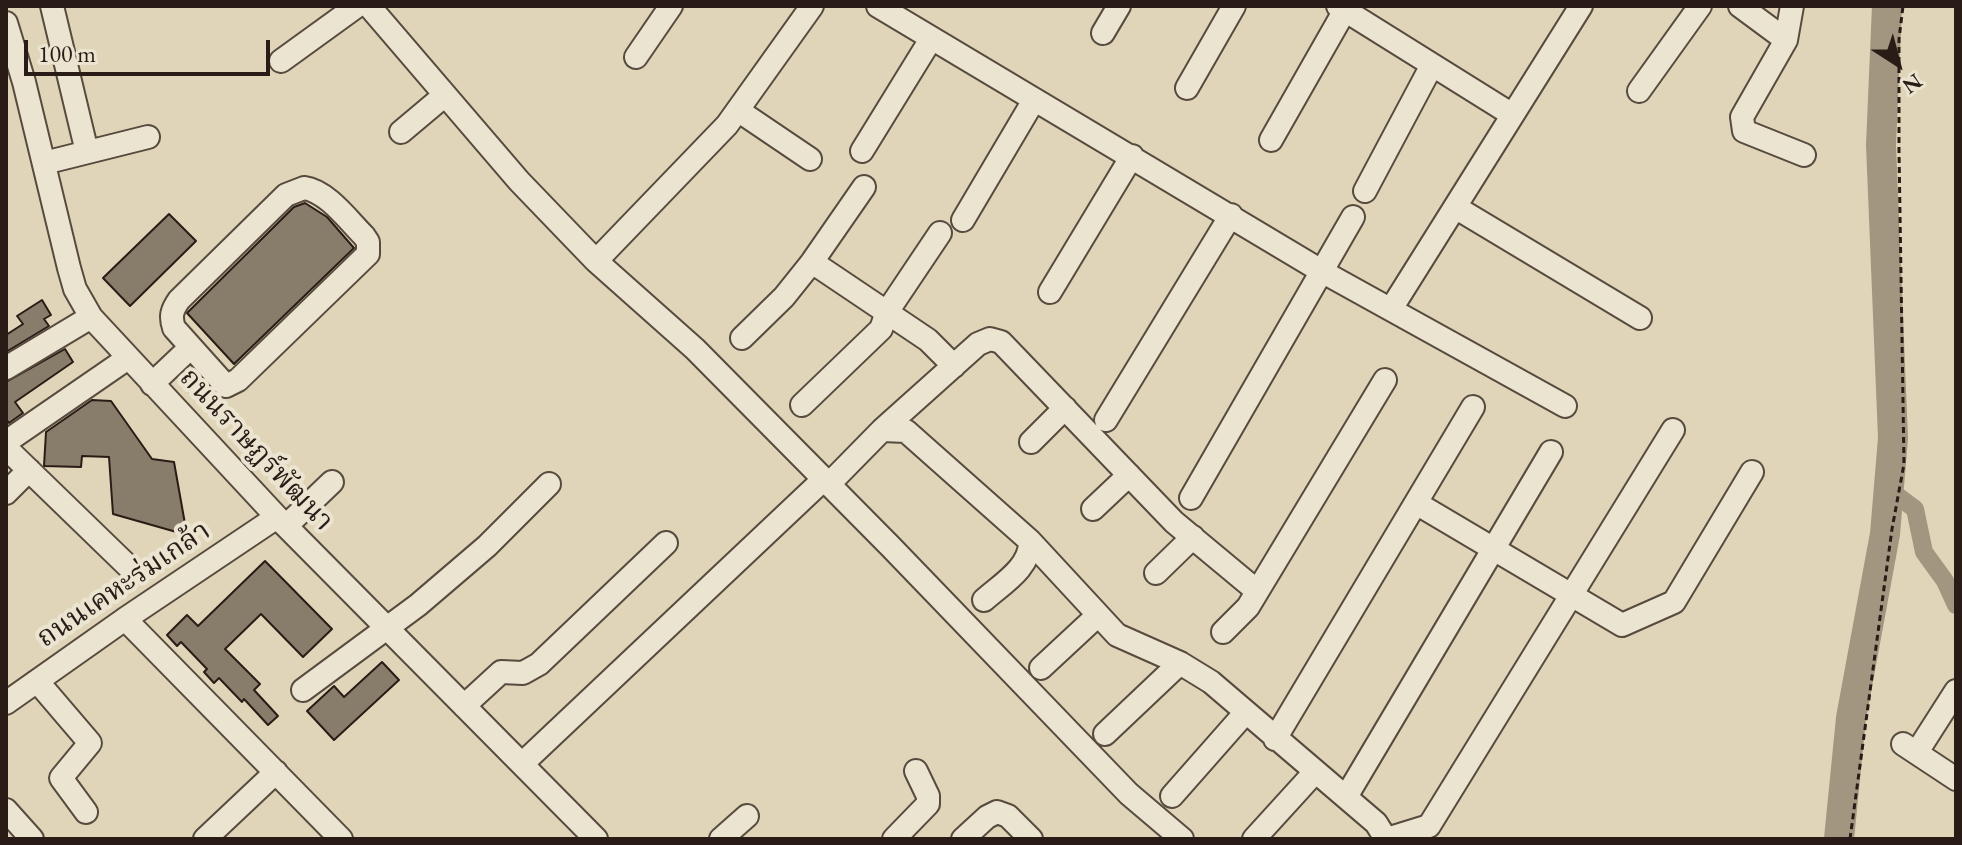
<!DOCTYPE html>
<html>
<head>
<meta charset="utf-8">
<style>
	body { margin:0 }
	#map { position:relative; width:1962px; height:845px; overflow:hidden; background:#e0d5b8; font-family:"EB Garamond",serif }
	canvas { display:block }
	.frame { position:absolute; inset:0; border:8px solid #291c16; pointer-events:none }
	.north { position:absolute; left:1858px; top:24px; width:80px; height:80px; -webkit-text-stroke:6px #ebe4d1; paint-order:stroke; rotate:144deg; font-size:22px; font-weight:700; line-height:32px; text-align:center; color:#291c16 }
	.north::after { content:''; display:block; margin:auto; width:28px; height:36px; background:#291c16; clip-path:polygon(50% 0,100% 100%,50% 72%,0 100%) }
	.scale { position:absolute; left:24px; top:40px; width:246px; height:36px; box-sizing:border-box; border:4px solid #291c16; border-top:0; padding-left:10px; font-size:24px; line-height:28px; white-space:nowrap; color:#291c16; -webkit-text-stroke:6px #ebe4d1; paint-order:stroke }
</style>
</head>
<body>
<div id="map">
<canvas width="1962" height="845"></canvas>
<div class="frame"></div>
<div class="north">N</div>
<div class="scale">100 m</div>
</div>
<script>
const c = document.querySelector('canvas').getContext('2d');
c.lineJoin = 'round';
function trace(path, color, width, dash) { c.strokeStyle = color; c.lineWidth = width; c.lineCap = dash ? 'butt' : 'round'; c.setLineDash(dash || []); c.stroke(path); }
function paint(path, color) { c.fillStyle = color; c.fill(path, 'evenodd'); }
function write(font, color, halo, rows, align = 'center') {
  c.font = font + ' "EB Garamond","Noto Serif Thai",serif'; c.lineWidth = 8; c.setLineDash([]); c.textBaseline = 'middle'; c.strokeStyle = halo; c.fillStyle = color; for (const [text, x, y, turn = 0] of rows) {
    c.save(); c.translate(x, y); c.rotate((+turn || 0) * Math.PI / 180); c.textAlign = isNaN(turn) ? turn : align; if (halo) c.strokeText(text, 0, 0); c.fillText(text, 0, 0); c.restore();
  }
}
trace(new Path2D(`
	M1888,489L1915,509L1924,552L1945,581L1956,605`), '#a29681', 18);
trace(new Path2D(`
	M1839,839L1851,718L1885,534L1893,438L1881,145L1887,6`), '#a29681', 30);
const building = new Path2D(`
	M305,203L327,217L354,248L234,364L187,313L294,207Z
	M169,214L196,241L130,306L103,278Z
	M42,300L51,315L44,319L49,326L6,352V335L23,324L17,316Z
	M65,349L73,362L15,402L23,413L9,423L6,419V382Z
	M92,400L111,401L152,459L174,462L187,535L113,514L109,457L82,456L81,467L44,466L46,432Z
	M265,561L332,629L303,657L261,614L225,649L260,684L254,690L278,716L268,725L244,699L242,702L219,678L214,683L204,672L207,669L181,642L177,646L167,635L187,615L198,626Z
	M382,662L399,680L334,740L307,711L334,686L344,697Z`);
paint(building, '#887c6a');
trace(building, '#291c16', 2);
const minor = new Path2D(`
	M52,6L87,152
	M369,6L519,181L596,261L695,349L891,547L1129,794L1182,839
	M878,6L1323,272L1565,406
	M1338,6L1511,114
	M1581,6L1455,207L1640,318
	M1740,6L1786,40
	M1792,6L1786,40L1742,117L1744,131L1804,155
	M6,23L24,82L69,268L75,289L91,317L277,517L596,839
	M1103,33L1119,6
	M636,57L671,6
	M281,61L357,6
	M1187,88L1234,6
	M1639,91L1700,6
	M739,111L810,159
	M401,132L445,95
	M1271,140L1345,10
	M862,151L931,39
	M44,163L148,137
	M304,188C327,191 348,220 364,236L368,242V254L238,380L226,386L174,328C170,316 172,310 179,300L286,195Z
	M1365,191L1432,65
	M963,220L1034,100
	M596,261L727,125L812,6
	M812,262L928,340L954,366
	M1050,292L1132,156
	M1391,309L1455,207
	M742,338L784,297L812,262L864,187
	M6,368L91,317
	M152,384L190,348
	M802,405L881,329L887,312L940,233
	M1106,420L1231,215
	M882,430L978,344L990,339L1001,342L1174,522L1257,591
	M6,442L128,358
	M1031,442L1065,408
	M6,448L134,572
	M829,484L882,430L906,431L1030,541C1031,567 1002,584 984,600
	M6,493L29,470
	M1191,498L1353,217
	M1416,503L1622,625L1674,602L1752,472
	M1093,509L1129,475
	M286,526L332,482
	M1030,541L1117,635L1180,663L1211,682L1376,823L1386,839
	M1156,573L1193,537
	M125,619L341,839
	M1223,632L1248,607L1385,380
	M1041,668L1097,616
	M37,681L90,743L61,778L86,812
	M303,690L418,605L487,546L549,484
	M6,703L125,619L277,517
	M464,706L501,672L523,673L539,664L666,543
	M1105,734L1180,663
	M1275,739L1473,407
	M1903,744L1956,779
	M1917,752L1956,691
	M523,763L824,479
	M1172,796L1246,712
	M1346,797L1551,452
	M6,810L32,839
	M205,839L276,772
	M721,839L747,816
	M894,839L928,804V796L916,771
	M963,839L987,817L997,812L1008,816L1031,839
	M1254,839L1315,772
	M1387,839L1429,826L1673,430`);
trace(minor, '#574a3e', 26);
trace(new Path2D(`
	M1850,839L1892,529L1904,464L1899,151V39L1903,6`), '#291c16', 3, [6, 4]);
trace(minor, '#ebe4d1', 22);
write('28px', '#291c16', '#ebe4d1', [
	["ถนนราษฏร์พัฒนา",256,450,47],
	["ถนนเคหะร่มเกล้า",124,585,-34]
]);
</script>
</body>
</html>
